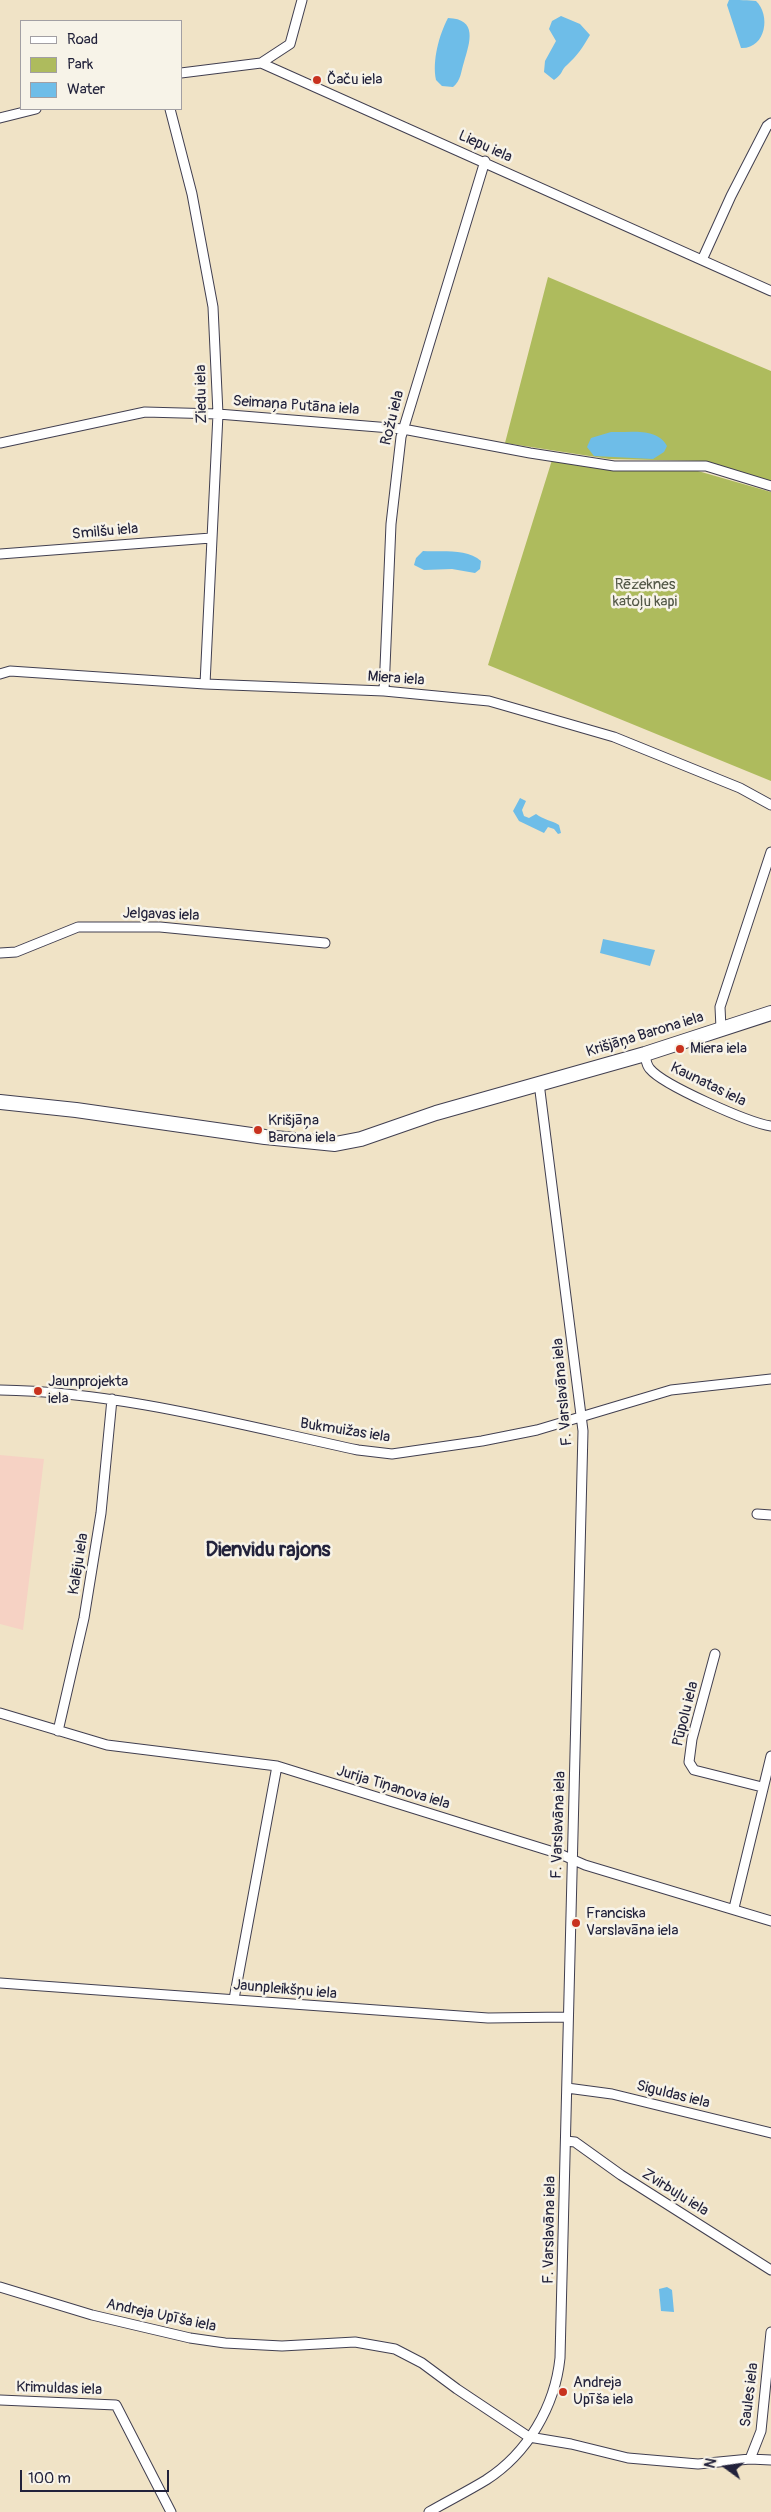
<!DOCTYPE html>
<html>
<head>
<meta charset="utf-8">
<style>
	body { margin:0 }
	#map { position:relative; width:771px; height:2512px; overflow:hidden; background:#f0e3c6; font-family:Pangolin,sans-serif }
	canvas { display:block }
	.legend { position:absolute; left:20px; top:20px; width:162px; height:90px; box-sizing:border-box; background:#f7f3e8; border:1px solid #a29fa3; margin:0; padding:6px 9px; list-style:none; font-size:15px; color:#22223b }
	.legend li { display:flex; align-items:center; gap:10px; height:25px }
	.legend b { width:25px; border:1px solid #a29fa3 }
	.north { position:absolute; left:701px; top:2442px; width:50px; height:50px; -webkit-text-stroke:4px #f7f3e8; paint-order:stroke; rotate:284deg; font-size:14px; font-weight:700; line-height:20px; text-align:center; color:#22223b }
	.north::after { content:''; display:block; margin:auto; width:18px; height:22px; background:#22223b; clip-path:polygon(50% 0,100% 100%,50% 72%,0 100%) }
	.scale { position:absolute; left:20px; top:2470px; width:149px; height:22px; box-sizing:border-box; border:2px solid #22223b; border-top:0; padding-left:6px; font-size:15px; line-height:18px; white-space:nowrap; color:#22223b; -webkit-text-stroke:4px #f7f3e8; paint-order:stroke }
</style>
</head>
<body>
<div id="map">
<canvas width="771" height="2512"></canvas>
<ul class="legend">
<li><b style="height:6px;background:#fff"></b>Road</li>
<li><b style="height:14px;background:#aebb5d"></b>Park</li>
<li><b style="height:14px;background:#6ebde8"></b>Water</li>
</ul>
<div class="north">N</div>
<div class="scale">100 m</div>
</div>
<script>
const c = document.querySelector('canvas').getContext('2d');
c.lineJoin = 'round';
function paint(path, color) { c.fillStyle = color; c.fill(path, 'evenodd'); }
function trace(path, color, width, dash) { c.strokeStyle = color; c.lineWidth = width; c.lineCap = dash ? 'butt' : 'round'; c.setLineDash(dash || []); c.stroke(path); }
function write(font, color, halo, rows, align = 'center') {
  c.font = font + ' Pangolin,sans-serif'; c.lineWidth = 5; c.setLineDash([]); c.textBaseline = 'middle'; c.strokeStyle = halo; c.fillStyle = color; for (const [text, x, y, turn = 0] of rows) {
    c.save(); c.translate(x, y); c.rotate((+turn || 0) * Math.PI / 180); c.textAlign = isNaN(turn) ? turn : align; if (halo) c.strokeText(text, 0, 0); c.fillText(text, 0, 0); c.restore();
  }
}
paint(new Path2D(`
	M0,1455L44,1459L23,1630L0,1624Z`), '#f6d2c4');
paint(new Path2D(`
	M548,277L771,371V484L703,461L609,459L505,443Z
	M552,460L684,467L771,492V781L488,665Z`), '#aebb5d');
paint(new Path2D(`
	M729,0C737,0 750,0 756,1C771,15 766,49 741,48L727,5Z
	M561,16L580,24L590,35C583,47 577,56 567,65C561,70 563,74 554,80L544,72L545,61L556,41L549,29L552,21Z
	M448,18C478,19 470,42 464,62C461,71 461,81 453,87L442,86L436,80C432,61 439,35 448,18Z
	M611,432C629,433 657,427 667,446L664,452L653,459L594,456L587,447L591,438Z
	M423,551C441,552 467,548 481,561L480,569L475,573L452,569L424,570L414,565L416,558Z
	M520,798L526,801L522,810L524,816L529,818L536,814C544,820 551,820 559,825L561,833L558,834L554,829L548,827L544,833L519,821L513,811Z
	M603,939L655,950L650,966L600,953Z
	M667,2287L672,2290L674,2312L661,2311L659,2289Z`), '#6ebde8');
const street = new Path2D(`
	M261,63L290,44L302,0
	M181,73L261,63L771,291
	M170,109L192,194L213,307L218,414L205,684
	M0,118L36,109
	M702,260L731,196L767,126L771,123
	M0,443L145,412L218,414L403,429L530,453L614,466H706L771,486
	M0,554L211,538
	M0,674L10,671L205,684L384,691L489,701L614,737L740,788L771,805
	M384,691L391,524L401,437L485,161
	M0,953L16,952L78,927H160L325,943
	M721,1028L720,1007L771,852
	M645,1054C646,1059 646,1065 650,1069C663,1085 749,1123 771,1126
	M0,1390C121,1392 240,1425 358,1450L392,1454L482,1441L537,1430L671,1390L771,1379
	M757,1514L771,1515
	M715,1654L692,1739L689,1762L694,1770L762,1787
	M0,1713L107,1745L277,1766L560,1854L585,1865L771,1921
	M58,1731L84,1618L101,1513L112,1399
	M734,1908L771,1756
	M0,1983L488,2018L567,2017
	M234,1999L277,1766
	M567,2088L612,2094L771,2133
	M566,2141L575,2142L621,2175L771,2270
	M0,2287L92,2315L190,2338L225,2343L282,2346L355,2342L395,2349L422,2363L457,2389L529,2437L571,2444L628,2458L698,2464L750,2459L771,2460
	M0,2400L116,2405L171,2512
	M750,2459L761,2431L771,2332
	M429,2512C448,2501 468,2491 486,2480C528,2453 555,2406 560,2358L583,1431L539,1083`);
const primary = new Path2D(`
	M0,1102L76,1110L265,1137L335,1144L361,1139L436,1113L645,1054L771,1013`);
trace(street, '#413f50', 11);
trace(primary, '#413f50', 16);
trace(street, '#fff', 9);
trace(primary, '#fff', 14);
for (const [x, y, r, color] of [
	[317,80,5,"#c8321e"],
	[680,1049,5,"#c8321e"],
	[258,1130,5,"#c8321e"],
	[38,1391,5,"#c8321e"],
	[576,1923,5,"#c8321e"],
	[563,2392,5,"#c8321e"]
]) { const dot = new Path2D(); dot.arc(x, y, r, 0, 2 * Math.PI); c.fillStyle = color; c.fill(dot); trace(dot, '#f7f3e8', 2); }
write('15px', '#22223b', '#f7f3e8', [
	["Čaču iela",327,80],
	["Miera iela",690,1049],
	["Krišjāņa",268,1121],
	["Barona iela",268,1138],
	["Jaunprojekta",48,1382],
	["iela",48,1399],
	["Franciska",586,1914],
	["Varslavāna iela",586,1931],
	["Andreja",573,2383],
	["Upīša iela",573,2400]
], 'left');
write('15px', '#22223b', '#f7f3e8', [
	["Liepu iela",485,147,24],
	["Ziedu iela",202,394,-91],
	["Seimaņa Putāna iela",296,406,4],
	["Rožu iela",393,418,-76],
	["Smilšu iela",105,532,-5],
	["Miera iela",396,679,4],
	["Jelgavas iela",161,915,2],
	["Krišjāņa Barona iela",645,1035,-17],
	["Kaunatas iela",708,1085,26],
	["F. Varslavāna iela",563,1392,-95],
	["Bukmuižas iela",345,1431,9],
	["Kalēju iela",79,1564,-81],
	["Pūpolu iela",686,1714,-76],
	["Jurija Tiņanova iela",393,1788,17],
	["F. Varslavāna iela",559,1825,-88],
	["Jaunpleikšņu iela",285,1990,5],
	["Siguldas iela",673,2095,14],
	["Zvirbuļu iela",675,2193,32],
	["F. Varslavāna iela",550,2230,-89],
	["Andreja Upīša iela",161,2316,12],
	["Krimuldas iela",59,2389,2],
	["Saules iela",750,2395,-83]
]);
write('15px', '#535847', '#f7f3e8', [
	["Rēzeknes",645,585],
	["katoļu kapi",645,602]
]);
write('bold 20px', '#22223b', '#f7f3e8', [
	["Dienvidu rajons",268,1551]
]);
</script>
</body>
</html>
